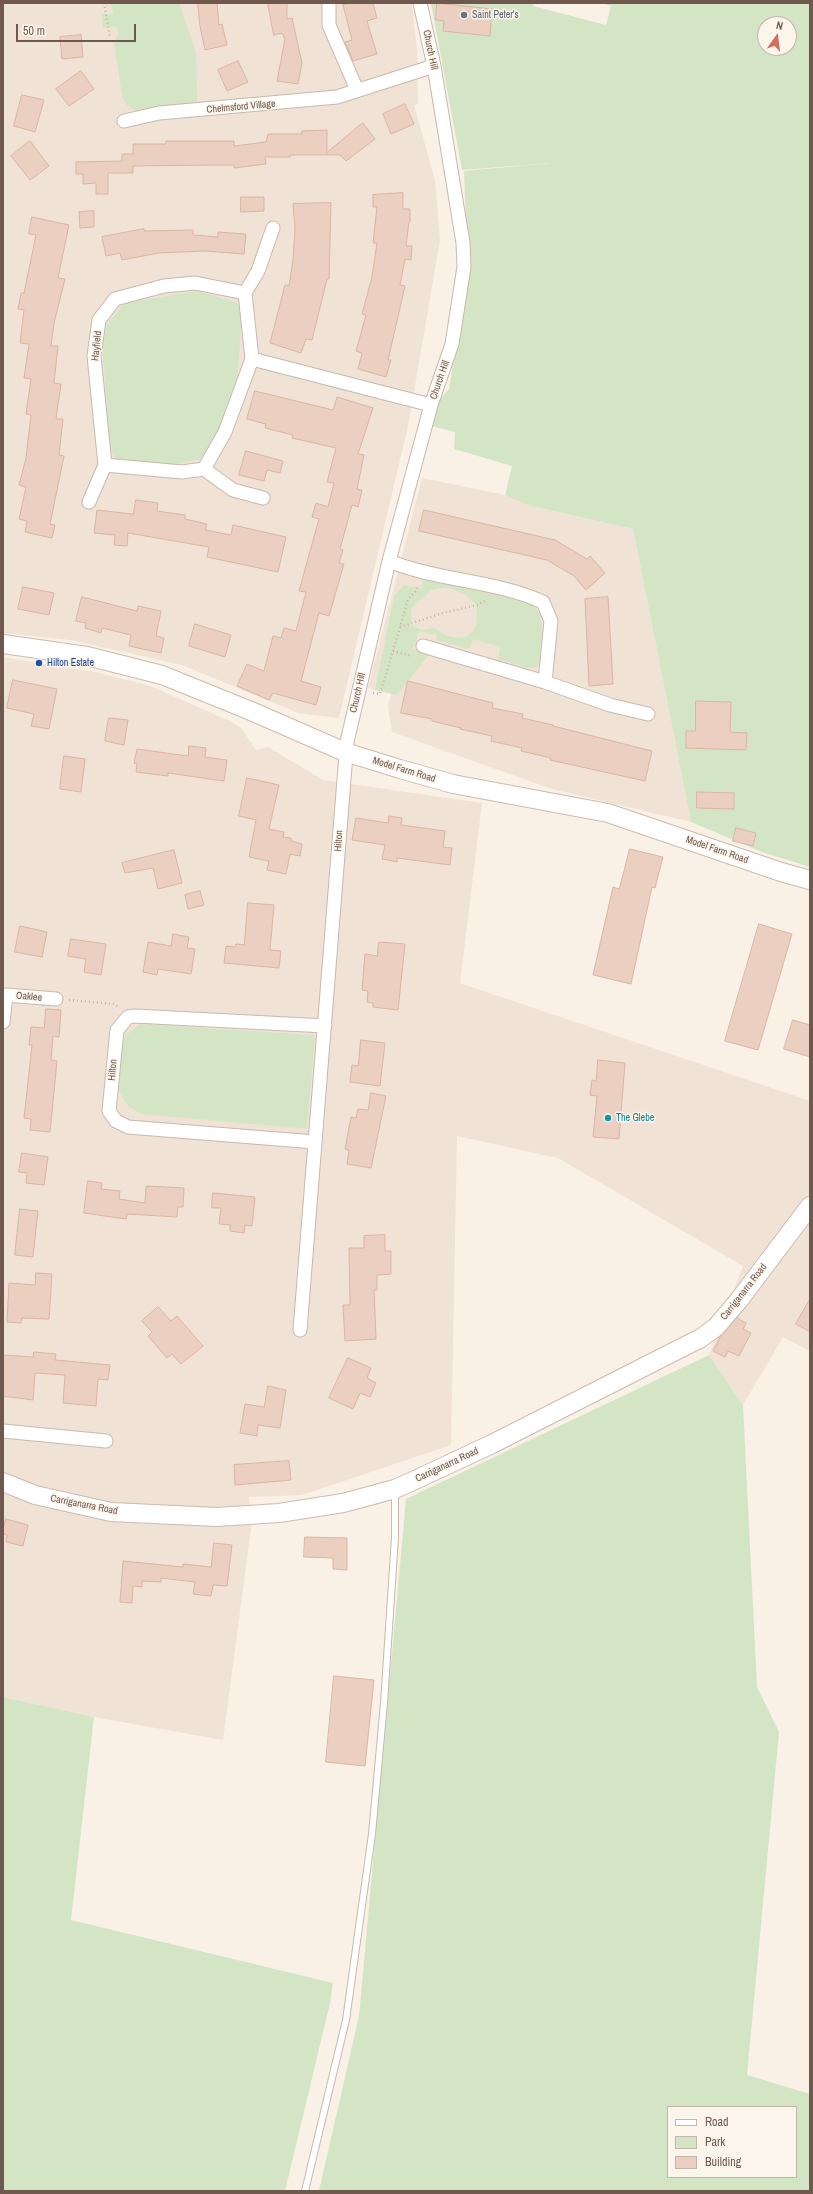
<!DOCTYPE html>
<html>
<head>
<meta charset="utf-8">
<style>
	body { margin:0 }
	#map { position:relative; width:813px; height:2194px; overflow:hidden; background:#f9f0e6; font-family:"Archivo Narrow",sans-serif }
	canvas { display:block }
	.frame { position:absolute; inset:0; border:4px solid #6f584e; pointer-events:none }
	.legend { position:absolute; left:667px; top:2106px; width:130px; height:72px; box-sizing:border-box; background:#fcf5eb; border:1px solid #c4b6ac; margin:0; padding:5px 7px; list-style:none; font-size:12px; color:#6f584e }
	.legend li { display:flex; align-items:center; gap:8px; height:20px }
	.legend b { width:20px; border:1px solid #c4b6ac }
	.north { position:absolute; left:757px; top:16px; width:40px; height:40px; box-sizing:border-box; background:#fcf5eb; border:1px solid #c4b6ac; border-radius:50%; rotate:14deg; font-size:11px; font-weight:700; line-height:16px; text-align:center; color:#6f584e }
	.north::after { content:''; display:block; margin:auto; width:14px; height:18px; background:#d46d5a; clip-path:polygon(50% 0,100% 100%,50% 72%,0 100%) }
	.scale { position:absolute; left:16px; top:24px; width:120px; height:18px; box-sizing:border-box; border:2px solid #6f584e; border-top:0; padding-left:5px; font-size:12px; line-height:14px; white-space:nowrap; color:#6f584e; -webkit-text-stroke:3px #fcf5eb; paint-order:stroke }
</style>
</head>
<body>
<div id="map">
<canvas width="813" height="2194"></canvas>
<div class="frame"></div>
<ul class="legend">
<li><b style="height:5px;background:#fff"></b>Road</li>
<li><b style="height:11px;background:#d4e5c6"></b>Park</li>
<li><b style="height:11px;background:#ebcfc1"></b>Building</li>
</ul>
<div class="north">N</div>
<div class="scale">50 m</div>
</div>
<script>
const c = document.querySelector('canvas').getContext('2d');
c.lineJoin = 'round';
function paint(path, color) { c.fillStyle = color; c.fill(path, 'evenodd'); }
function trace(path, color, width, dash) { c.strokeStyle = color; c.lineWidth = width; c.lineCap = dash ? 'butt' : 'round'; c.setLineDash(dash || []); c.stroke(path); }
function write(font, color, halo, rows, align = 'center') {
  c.font = font + ' "Archivo Narrow",sans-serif'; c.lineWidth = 3; c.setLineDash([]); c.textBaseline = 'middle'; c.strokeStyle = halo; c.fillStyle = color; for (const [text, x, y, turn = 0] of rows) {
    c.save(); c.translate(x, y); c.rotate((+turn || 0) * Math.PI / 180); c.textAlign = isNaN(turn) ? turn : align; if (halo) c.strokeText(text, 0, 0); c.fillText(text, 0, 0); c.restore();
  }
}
paint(new Path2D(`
	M3,3H412L417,50L418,104L414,105L435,180L440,240L408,426L339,718L298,713L182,665L71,640L3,633Z
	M422,478L505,495L527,505L633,529L691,822L552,789L392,732L388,706L391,694L368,688Z
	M3,657L95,672L150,686L232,722L241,728L256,750L268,747L323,780L482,803L460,983L810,1101V1351L783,1337L743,1405L709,1355L743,1266L558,1158L457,1136L451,1445L302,1495L249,1497L251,1528L223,1740L94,1717L3,1697Z`), '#f0e2d5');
paint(new Path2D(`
	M111,3H179L196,52L197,104L171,105L136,112L126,104L122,96L114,42L119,35L116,27L103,28L102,14H113Z
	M431,3H533V6L606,25L611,6L601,3H810V867L762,852L691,822L633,529L527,505L505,495L512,466L454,449L455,432L431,426L435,405L449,389L468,273L464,171L551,163L462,170ZM765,24H789V48H765Z
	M196,291L236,302L242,311L236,401L205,458L172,465L118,461L110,451L102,342L106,325L125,303Z
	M424,578L531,603L540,614L545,656L537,667L528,668L498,659L500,647L473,639L469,649L436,640L437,635L419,631L413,650L428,654L427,657L397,695L375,690L394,596L404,585L422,588ZM446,587L463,593L477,605C477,611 477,619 476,625C469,646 446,637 434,628L422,630L411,625V609L431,590Z
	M140,1024L315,1035L307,1129L141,1114L128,1106L119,1091L118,1069L125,1036Z
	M709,1355L743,1405L757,1687L779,1732L747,2075L810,2094V2191H319L359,2016L406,1499ZM668,2107H796V2177H668Z
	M3,1697L94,1717L71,1920L333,1983L330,2003L285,2191H3Z`), '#d4e5c6');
const building = new Path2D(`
	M198,3H217L219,25L222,24L227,45L205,50L200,26Z
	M268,3H287V19L292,18L302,63L298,84L277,81L285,39L282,33L274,35Z
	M351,3H373L377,18L367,21L377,54L353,61L345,42L352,40L343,5Z
	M437,3L492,9L490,36L443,31L444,21L436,20Z
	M81,35L83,57L62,59L60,37Z
	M238,61L248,82L227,91L218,70Z
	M81,71L94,89L69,106L56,89Z
	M22,95L44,100L35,132L14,126Z
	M405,104L414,124L391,134L383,114Z
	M363,123L375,139L346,161L340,155H290V157H265L266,164L234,168V165H210L133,166V173H108V194H96V183L83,184V174H76V162L122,161V154H133V144H166V141H234V146L266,142L268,134H302V131L327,130V152Z
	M30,141L49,166L30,180L11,156Z
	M403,193V209H410V222H409L406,246H412L411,260L405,259L400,285L405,286L388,360H391L386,377L358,369L362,353L356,351L366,315L362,314L372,277L377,243H373L377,207H373V195Z
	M241,197H264V211L241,212Z
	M331,203L329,279H327L312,340L306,339L301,353L270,343L285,285L289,286L293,260L295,228L293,204Z
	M94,211V227L80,228L79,212Z
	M32,217L69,225L58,278L65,279L54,323L51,346H58L54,383L61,384L56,419H63L59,455L64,456L50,524L55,525L52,538L25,532L27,521L19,519L26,487L19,485L26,458L31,415L26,414L31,379L24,378L29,344L20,343L24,310L18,309L21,293H24L36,235L29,234Z
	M144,229V231L193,230V235L218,237V232L246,234L244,254L205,251L159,253L122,260L120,253L106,256L102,237Z
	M255,391L333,410L337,397L373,408L358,454L364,455L357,489L362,490L358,507L352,505L340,549L343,550L339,563L344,564L329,616L319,613L301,681L321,687L316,705L273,693L269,700L237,686L247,664L264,671L273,636L281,638L284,628L296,631L306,592L299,591L319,519L312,517L316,503L328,507L334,483L327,482L336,448L292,438L293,435L265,428L266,424L247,419Z
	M246,451L283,461L280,473L267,470L264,481L239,475Z
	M136,500L158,503L157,511L185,515V519L207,524L205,530L231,535L233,525L286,537L278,572L207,557L209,547L128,533L127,546L114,545L115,535L94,533L97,510L133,514Z
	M424,510L555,540L587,559L590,556L605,573L586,590L574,576L547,560L419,531Z
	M23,587L54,593L49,615L18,609Z
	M82,597L137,611L138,606L161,611L156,636L164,638L161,653L129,646L131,635L102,628L101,633L85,628L86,623L76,621Z
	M608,597L613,684L589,686L585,599Z
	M195,624L231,635L225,657L189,646Z
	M13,680L57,689L49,729L31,726L34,714L7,708Z
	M408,681L493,703L492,708L523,714L522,718L553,725V726L652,751L645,781L550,760L551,758L521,751L522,748L491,741L492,736L460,729L461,728L432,721V719L401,713Z
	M696,701L731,702L730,732L747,733L746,750L686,748V731H695Z
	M109,718L128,720L124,745L105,741Z
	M189,746L206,748L205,757L227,760L224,781L168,773V776L136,772L137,764L134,763L137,749L188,756Z
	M64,756L85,759L81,792L60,789Z
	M247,778L279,785L269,829L284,832L283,837L291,838V841L302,844L300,856L290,854L286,874L267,870L269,861L249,857L256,820L239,816Z
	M697,792L734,793V809L697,808Z
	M389,816L402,818L401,825L445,831L443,847L452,848L450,865L397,858V862L382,859L385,845L352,840L356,818L388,823Z
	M736,828L756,833L753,846L733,841Z
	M630,849L663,857L655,888L652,887L631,984L593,975L613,887L619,889Z
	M174,850L182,883L158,889L153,868L125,873L122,863Z
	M200,891L204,905L188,909L185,895Z
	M248,903L274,905L270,950L281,951L279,968L224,963L226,946L235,947L236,944L244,945Z
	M759,924L792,934L758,1050L725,1041Z
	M20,926L47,932L42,957L15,952Z
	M173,934L189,937L187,948L195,949L191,974L158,969L157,975L143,972L148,942L171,946Z
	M71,939L106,944L101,975L84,972L86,959L68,956Z
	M379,942L405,944L398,1010L373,1007V1003L367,1002L368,991L362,990L365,954L377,956Z
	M46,1009L61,1010L59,1037L53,1036L51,1060L57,1061L50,1132L30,1130L31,1119L24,1118L32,1045H29L31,1027L44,1028Z
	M793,1020L810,1025V1057L784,1049Z
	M361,1040L385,1043L380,1086L350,1082L352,1065L358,1066Z
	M598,1060L625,1063L619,1139L593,1137L597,1096L590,1095L592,1080L596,1081Z
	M371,1093L386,1096L371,1168L347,1164L349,1150L345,1149L351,1117L356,1118L358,1109L368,1110Z
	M22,1153L48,1157L44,1185L26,1183L27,1173L19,1172Z
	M88,1181L102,1183L101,1189L120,1191L119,1199L145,1203L146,1186L184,1188L183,1207H178L177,1217L127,1214L126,1219L84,1213Z
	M213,1193L255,1197L252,1226L245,1225L244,1233L230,1231V1225L219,1224L221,1208H212Z
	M20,1209L38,1211L33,1257L15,1255Z
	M385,1235V1251H391V1274L377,1275V1290H374L376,1339L345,1341L343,1305H350L349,1248H364V1236Z
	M36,1273L52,1274L49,1319L22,1318L21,1323L7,1322L9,1283L35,1285Z
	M810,1299V1332L796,1324Z
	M158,1307L171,1321L177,1316L203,1346L181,1364L172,1354L167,1358L148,1336L152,1332L142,1321Z
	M737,1318L746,1323L743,1329L751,1333L739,1356L728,1351L725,1357L713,1351L720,1337Z
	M34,1352L56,1354L55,1360L110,1365L108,1380L98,1379L96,1406L63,1403L65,1375L35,1373L33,1400L3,1396V1355L33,1357Z
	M348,1358L371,1368L367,1378L376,1383L370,1397L360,1393L353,1409L329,1398Z
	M268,1386L286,1390L280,1428L258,1425L257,1436L240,1433L245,1404L264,1407Z
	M289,1461L291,1480L235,1485L234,1465Z
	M6,1519L28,1525L23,1546L6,1542L7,1535L3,1534V1530Z
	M305,1537L347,1538V1570L333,1569V1558L304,1557Z
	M214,1543L232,1545L227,1586L213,1585L211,1596L193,1594L195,1582L161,1578V1582L142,1581V1587L133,1586L132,1603L120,1602L123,1561L183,1567V1564L211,1567Z
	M334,1676L374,1680L365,1766L326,1762Z`);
paint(building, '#ebcfc1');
trace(building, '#dcb5a3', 1);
const lane = new Path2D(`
	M305,2191L346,2020L372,1834L384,1703L395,1537V1490`);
const street = new Path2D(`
	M329,3V25L357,90
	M124,121L159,113L337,97L434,66
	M252,359L431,405
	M105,465L182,472L204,469L225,432L252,359L245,293L258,271L273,228
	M204,469L233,490L263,498
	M89,502L105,465L94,356L99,320L115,299L164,286L195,283L245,293
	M389,561C438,581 494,580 543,602L551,621L545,682
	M423,646L545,682L610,705L648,714
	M3,1022L6,995L56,999
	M315,1142L128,1127L116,1121L109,1111L117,1030L128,1017L135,1016L325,1026
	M300,1330L347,742L389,561L431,405L452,344L464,267L463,243L434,66L420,3
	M3,1431L106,1441`);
const secondary = new Path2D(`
	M3,644L87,656L162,675L251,711L345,752L400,769L453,784L608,813L781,872L810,880
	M3,1482L35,1495L111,1512L217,1517L279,1513L343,1503L395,1489L415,1480L492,1444L701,1338L716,1327L739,1300L810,1206`);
trace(lane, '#c9b8ad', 8);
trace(street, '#c9b8ad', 15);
trace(secondary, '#cebaae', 20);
trace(new Path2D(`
	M104,3L110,37
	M400,627L443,613L477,605L487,600
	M393,651L408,599L416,591L418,585
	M373,693L380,694L393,651L412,656
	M69,1000L113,1004L119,1007`), '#d0b2a4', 2.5, [1, 3]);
trace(lane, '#fff', 6);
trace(street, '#fff', 13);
trace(secondary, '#fff', 18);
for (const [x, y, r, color] of [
	[464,15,4,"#6b7280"],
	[39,663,4,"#1a4fb4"],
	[608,1118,4,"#0f9aa8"]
]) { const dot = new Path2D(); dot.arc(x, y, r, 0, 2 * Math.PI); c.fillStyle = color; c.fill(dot); trace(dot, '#fcf5eb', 1.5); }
write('10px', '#5b616d', '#fcf5eb', [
	["Saint Peter's",472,15]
], 'left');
write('10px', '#6f584e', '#fcf5eb', [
	["Church Hill",430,50,78],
	["Chelmsford Village",241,107,-5],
	["Hayfield",97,346,-84],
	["Church Hill",440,380,-71],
	["Church Hill",358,693,-77],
	["Model Farm Road",404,770,17],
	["Hilton",339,841,-86],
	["Model Farm Road",717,850,19],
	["Oaklee",29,997,5],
	["Hilton",113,1070,-85],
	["Carriganarra Road",744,1292,-52],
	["Carriganarra Road",447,1465,-25],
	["Carriganarra Road",84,1505,11]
]);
write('10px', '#164399', '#fcf5eb', [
	["Hilton Estate",47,663]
], 'left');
write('10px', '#0d838f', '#fcf5eb', [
	["The Glebe",616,1118]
], 'left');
</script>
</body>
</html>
